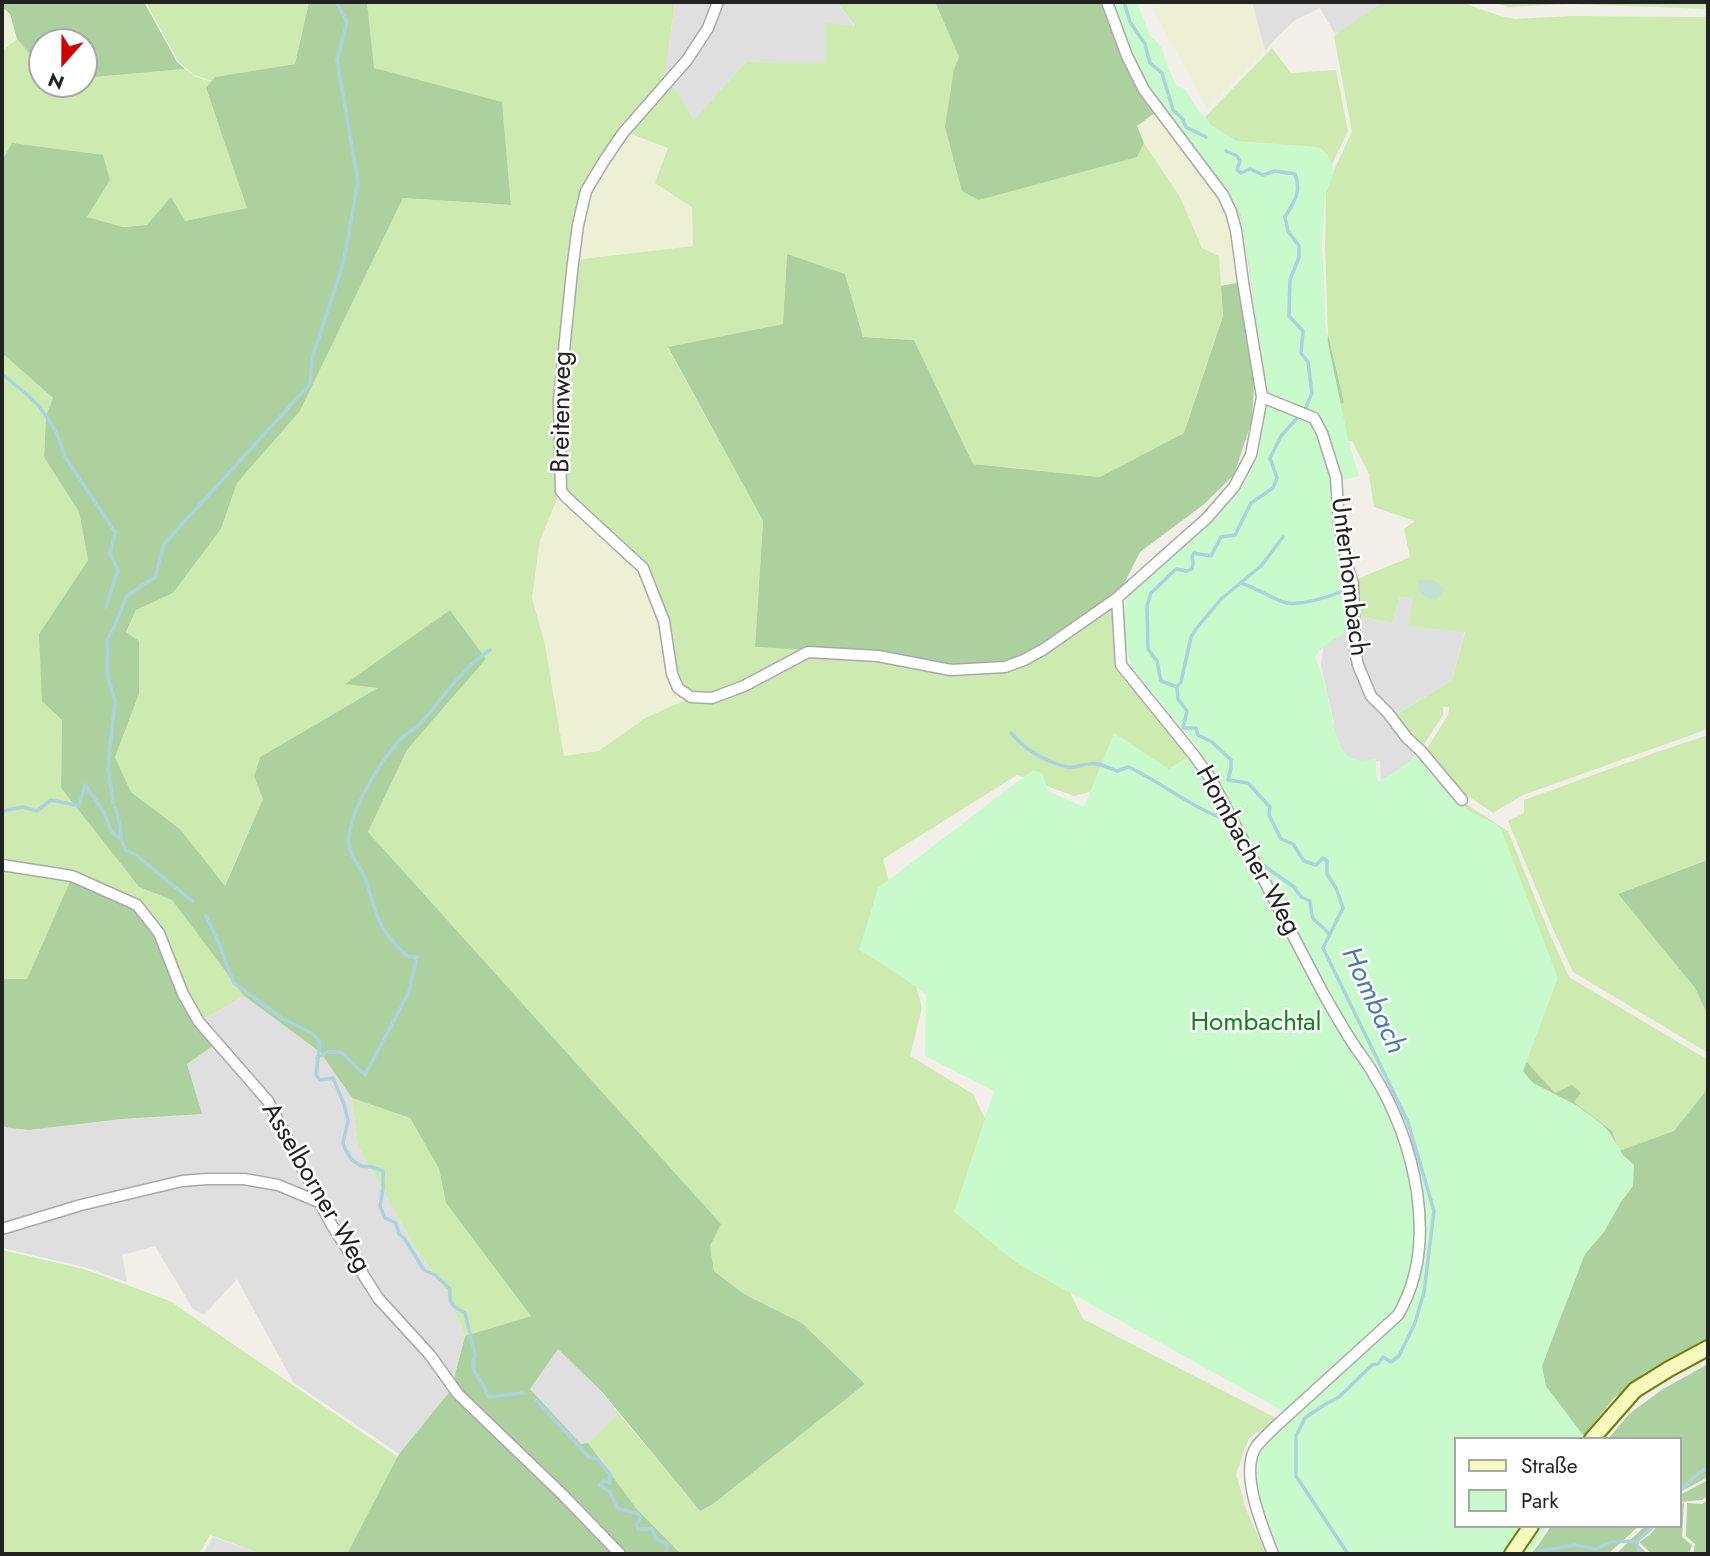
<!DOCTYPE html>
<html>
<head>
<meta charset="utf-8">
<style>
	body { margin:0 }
	#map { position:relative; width:1710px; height:1556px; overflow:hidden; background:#f2efe9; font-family:Jost,sans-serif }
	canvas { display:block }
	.frame { position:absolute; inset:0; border:4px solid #222; pointer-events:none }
	.legend { position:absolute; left:1454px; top:1437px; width:228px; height:91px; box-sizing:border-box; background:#fff; border:2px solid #a7a7a7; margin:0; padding:9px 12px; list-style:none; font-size:21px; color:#222 }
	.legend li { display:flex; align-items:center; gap:14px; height:35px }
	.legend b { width:35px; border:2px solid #a7a7a7 }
	.north { position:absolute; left:28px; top:28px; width:70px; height:70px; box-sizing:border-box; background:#fff; border:2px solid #a7a7a7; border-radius:50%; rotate:201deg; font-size:19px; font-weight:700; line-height:28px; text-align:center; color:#222 }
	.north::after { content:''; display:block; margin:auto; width:24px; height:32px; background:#d40000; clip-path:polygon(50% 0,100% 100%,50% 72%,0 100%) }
</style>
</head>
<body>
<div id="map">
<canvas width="1710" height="1556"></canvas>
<div class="frame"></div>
<ul class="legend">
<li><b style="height:9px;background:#f7fabf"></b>Straße</li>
<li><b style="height:19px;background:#c8facc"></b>Park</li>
</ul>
<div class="north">N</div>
</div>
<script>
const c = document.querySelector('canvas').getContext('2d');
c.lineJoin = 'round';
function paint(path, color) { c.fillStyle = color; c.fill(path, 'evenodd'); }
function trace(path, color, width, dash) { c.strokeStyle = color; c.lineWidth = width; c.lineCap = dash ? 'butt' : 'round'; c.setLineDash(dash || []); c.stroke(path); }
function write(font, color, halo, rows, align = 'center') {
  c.font = font + ' Jost,sans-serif'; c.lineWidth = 5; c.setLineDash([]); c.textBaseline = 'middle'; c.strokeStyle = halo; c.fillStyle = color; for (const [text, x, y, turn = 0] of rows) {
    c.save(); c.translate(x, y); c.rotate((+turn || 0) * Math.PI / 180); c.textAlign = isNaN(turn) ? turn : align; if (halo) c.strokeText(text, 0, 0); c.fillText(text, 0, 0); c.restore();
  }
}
paint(new Path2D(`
	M675,2H837L855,27L827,63L746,62L694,121L665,75Z
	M1252,2H1389L1339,41L1320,8L1295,20L1276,38L1265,51Z
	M1400,597H1413L1447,629L1465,631L1452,680L1399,713L1395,717L1383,706L1363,676L1359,616L1392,623Z
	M1352,632L1350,655L1362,691L1374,708L1387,720L1417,754L1406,765L1381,781L1380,761L1350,766L1320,727L1334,723L1321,666L1325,633Z
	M244,996L320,1052L352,1098L358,1146L412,1242L446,1291L465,1336L451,1390L399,1454L293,1382L237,1279L204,1315L193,1309L155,1246L122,1255L127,1282L84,1267L2,1248V1127L29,1130L122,1119L201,1114L187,1064L201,1021Z
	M558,1348L602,1393L618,1413L588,1443L581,1444L530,1389Z
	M213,1537L261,1554H203Z`), '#e0dfdf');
paint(new Path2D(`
	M1149,2H1251L1265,51L1207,108Z
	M2,7L10,14L17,39L2,51Z
	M1156,112L1220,196L1235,230L1241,282L1221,286L1219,256L1202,248L1180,197L1144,143L1137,126Z
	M626,132L668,148L692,207L693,246L575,260L588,192Z
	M559,494L641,569L690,698L645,718L599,751L564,757L545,645L532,599L540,540Z`), '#eef0d5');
paint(new Path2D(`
	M146,2H309L295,64L216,77L212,81L194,75L178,61Z
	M367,2H675L665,75L668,79L584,190L570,271L559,494L540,540L532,598L545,645L564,756L599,751L645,718L690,698L713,699L810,655L1117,601L1114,664L1188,757L1166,772L1074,796L1017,775L883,859L922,1008L910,1056L973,1094L1083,1319L1278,1419L1249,1438L1236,1474L1246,1509L1266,1554H681L636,1508L588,1443L618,1413L700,1511L713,1504L865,1384L802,1323L744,1294L714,1271L710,1246L721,1224L368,832L407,750L486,659L450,610L346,684L380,687L260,757L254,776L263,799L224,887L180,829L131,792L115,757L139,694L126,633L136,610L173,593L221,529L237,483L300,411L403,198L511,205L502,103L373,68Z
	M837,2H935L959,57L954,69L1136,157L1144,143L1180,197L1202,248L1219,256L1223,316L1184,433L1101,477L973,464L914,340L863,337L845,274L787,255L783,324L668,348L763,521L755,647L808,650L711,697L692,696L680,687L665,621L644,568L564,492L561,400L575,260L693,246L692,207L655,183L668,148L626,132L670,82L694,120L746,62L826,63V23L855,26Z
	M1383,2H1461L1500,16L1515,19L1571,16L1708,17V729L1523,795L1493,813L1458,789L1426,750L1448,715L1449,707H1443V715L1423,746L1417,747L1394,719L1399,713L1452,680L1465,632L1408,626L1413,597H1400L1392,623L1359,616L1355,580L1410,557L1404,529L1415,521L1374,507L1369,474L1352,441L1330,444L1321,415L1344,401L1328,334L1325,243L1326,192L1334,170L1352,132L1334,36Z
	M1491,2H1708V9L1570,4L1508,7Z
	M17,39L42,68V84H84V78L185,69L194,76L211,82L206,89L248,208L185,221L123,227L86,218L110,180L13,143L2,161V51Z
	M1272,48L1291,73L1336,70L1348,131L1328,172L1267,392L1242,222L1231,197L1224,186L1243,176L1205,117Z
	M2,353L53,398L46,416L44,457L79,512L88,560L39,634L62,720L61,788L139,887L172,900L244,996L201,1021L72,874L2,862Z
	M1708,735V862L1706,860L1618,894L1695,988L1708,1016V1053L1573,972L1553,929L1508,821L1524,813V800L1654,753Z
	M1463,802L1508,831L1549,932L1569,977L1708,1060V1088L1674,1132L1619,1151L1612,1131L1574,1102L1581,1092L1555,1094L1502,1035L1473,824Z
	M2,868L71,879L27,979H2Z
	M352,1098L410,1118L439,1169L446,1203L531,1316L465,1336L446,1291L412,1242L358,1146Z
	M2,1250L84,1269L170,1301L398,1457L347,1554H261L210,1535L199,1554H2Z`), '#cdebb0');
paint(new Path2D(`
	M2,2H144L177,62L185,69L84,78V42H42V68L17,39L10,14L2,7Z
	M309,2H367L374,68L502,102L511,205L403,198L300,411L237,483L221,529L173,593L136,610L126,632L139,641V694L115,757L131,792L180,829L225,886L263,799L254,776L260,757L378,688L345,684L450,610L486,659L407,750L368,832L721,1224L710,1246L714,1271L744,1294L802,1323L865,1384L713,1504L700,1511L603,1393L558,1349L530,1389L581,1444L588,1443L636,1508L681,1554H347L399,1454L451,1390L465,1336L531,1316L446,1203L439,1169L410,1118L352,1098L320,1052L244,996L172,900L139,887L61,788L62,720L42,701L39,634L88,560L79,512L44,457L46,416L53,398L2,353V161L12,143L103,155L110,180L87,217L123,227L147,225L171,197L185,221L247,208L206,88L215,77L295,64Z
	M935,2H1104L1156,112L1137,126L1144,143L1137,157L979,200L962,191L945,127L954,69L959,57Z
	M787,254L845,274L863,337L914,340L973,464L1100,477L1184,433L1223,316L1221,286L1241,282L1255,363L1252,420L1234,475L1203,505L1140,552L1119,594L1042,647L1006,663L952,666L878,654L755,647L763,521L668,347L783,324Z
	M1328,334L1344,402L1321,415Z
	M1707,860L1708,862V1016L1695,988L1618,894Z
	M71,879L135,906L157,934L214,1045L187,1064L202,1114L122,1119L29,1130L2,1127V979H27Z
	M1502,1035L1555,1093L1572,1085L1581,1093L1574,1102L1612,1131L1619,1151L1674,1131L1708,1088V1341L1644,1373L1630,1387L1614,1398L1581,1439H1456V1526L1358,1554Z
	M1708,1364V1477L1680,1492V1439H1608L1630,1413L1663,1389Z
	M1708,1480V1496L1702,1500L1680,1502V1495Z
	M1708,1500V1554H1693L1695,1544L1686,1536L1687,1503L1702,1504Z
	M1684,1503L1682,1537L1692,1545L1689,1554H1652L1639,1542L1650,1535L1656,1527L1680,1526V1504Z
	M1551,1526H1639L1608,1554H1531L1539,1544Z
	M1645,1526H1652L1635,1542L1648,1554H1616Z`), '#add19e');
paint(new Path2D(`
	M1418,580H1434L1445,590L1437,600L1427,598L1419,591Z`), '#c6e0d4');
paint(new Path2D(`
	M1111,2H1137L1149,34L1162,48L1167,65L1176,85L1186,90L1197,109L1211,125L1237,141L1319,147L1328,155L1334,170L1325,197L1322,245L1326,333L1348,439L1359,476L1333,482L1337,492L1334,525L1340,565L1353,591V630C1338,636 1325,643 1315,657C1319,667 1323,678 1326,689C1330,706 1335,746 1349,757C1358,763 1367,760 1376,758V775L1378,782L1405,766L1420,752C1434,771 1447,794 1467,809C1477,817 1492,819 1501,829L1558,978L1523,1071L1533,1083L1578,1106L1603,1125L1610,1133L1623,1155L1634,1165L1633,1186L1621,1202L1604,1232L1585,1254L1542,1366L1546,1386L1586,1439H1456V1526H1547L1530,1554H1276C1272,1544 1270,1533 1267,1523C1257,1490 1246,1469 1270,1440C1276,1431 1287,1425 1294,1417L1018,1264L954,1212L994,1091L925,1056L926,994L898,974L859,950L878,888L1033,770L1042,773L1048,791L1084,807L1114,733L1169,769L1199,749L1131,666L1124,638L1122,624L1127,595L1209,522L1240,492L1258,457L1265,414V376L1242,217C1226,181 1195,154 1171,122C1156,102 1141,81 1131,58C1123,40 1118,20 1111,2Z`), '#c8facc');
trace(new Path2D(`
	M1124,2L1130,22L1145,44L1150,63L1162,73L1173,110L1182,118L1186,127L1206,137
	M1226,151L1237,156L1240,161L1237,170L1241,173L1250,169L1263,175L1275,171L1295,174C1302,192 1294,202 1285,217L1288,231L1299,246V257L1290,280L1289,316L1303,331L1301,353L1308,362L1312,393L1305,409
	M2,374L23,391L39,406L56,431L65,457L115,532L110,554L118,570L106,607
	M1298,417L1281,436L1270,458L1277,478L1273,488L1251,503L1235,535L1221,537L1211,556L1194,553L1192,557L1193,563L1192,569L1187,571L1176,569L1151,593L1147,606L1148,649L1157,661L1161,681L1177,687L1178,699L1187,711L1183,728H1196L1198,735L1212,742L1231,760V768L1228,780L1248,783L1270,807L1269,815L1281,839L1293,844L1304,861L1316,865L1323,858L1327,861V874L1336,888L1343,908L1323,948L1408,1122L1434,1211L1424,1292L1415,1323L1399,1356L1391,1362L1383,1357L1378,1364L1372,1365L1339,1397L1324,1405L1305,1418L1296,1436V1476L1348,1554
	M1241,583C1256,588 1268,596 1283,602C1297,607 1329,597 1343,591
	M1177,687L1181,682L1191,637L1196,629L1221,599L1261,566L1283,537
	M1011,733C1023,747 1035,756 1052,762C1057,764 1063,767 1068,767C1076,768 1083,764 1090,764C1099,762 1108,768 1117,771L1128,767C1164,783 1190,808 1230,821
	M113,802L108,766L115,701L108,678L107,640L115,625L127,596L155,577L164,544L310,384L312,359L343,264L358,182L337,60L347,22L336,2
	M115,807L120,825L121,839
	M2,811L23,807L37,811L51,800L79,806L85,785L104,812L111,831L121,840L126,850L136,855L192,901
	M1263,865L1294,887L1301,897L1310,901C1311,906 1311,913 1313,918C1317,924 1324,927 1328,933
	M206,916L217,939L234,983L283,1019L313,1034L320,1042L316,1075L320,1080L333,1078L344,1104L348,1121L343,1143L345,1149L352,1160L361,1166L372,1167L383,1171V1189L380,1206L385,1218L396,1223L399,1234L404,1238L424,1270L435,1275L450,1289C449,1305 452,1306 465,1313L475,1355C469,1372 478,1374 484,1387C489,1397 482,1389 489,1397L523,1393
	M317,1058L327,1052H341L365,1075L409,992L417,957H408C402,951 395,945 390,938C376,922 372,897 365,878C361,867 350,857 349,845C345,818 381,760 399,741C405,734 414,730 420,724C442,699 462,668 490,650
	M536,1400L589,1457L597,1459L610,1474V1483L603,1481L600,1485L610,1492L617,1508L638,1514L640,1518L637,1525L638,1529H652L656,1539L667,1544L666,1554
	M1680,1491L1694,1477L1708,1467
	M1538,1554L1540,1551L1575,1545L1595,1549L1611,1542L1637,1541
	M1644,1554L1639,1552L1637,1541L1654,1526`), '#aad3df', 3.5);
const street = new Path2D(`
	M718,2L708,28L687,60L623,133L604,161L586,191L578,225L572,271L559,400L561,491L566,497L643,568L664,621L672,674L678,688L691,697L712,698L744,686L808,652L878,656L951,670L1005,667L1024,660L1044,649L1117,598L1207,518L1234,487L1251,455L1262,397L1243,282L1236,230L1231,212L1223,195L1144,90L1127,56L1107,2
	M1262,397L1314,418L1322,433L1336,477L1339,525L1348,568L1353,584L1355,651L1358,665L1371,696L1388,713L1407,738L1421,751L1462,800
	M1117,598L1121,665L1193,754L1211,779L1323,993C1334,1012 1344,1030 1356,1048C1362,1057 1369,1065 1374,1075C1415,1141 1440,1244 1398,1315L1275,1427C1269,1433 1261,1440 1256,1447C1239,1473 1263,1528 1273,1554
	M2,865L72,876L137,905L159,933L183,994L199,1022L268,1101L330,1222L378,1298L430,1355L458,1394L563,1495L620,1554
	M2,1229L81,1205L182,1181L207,1179H244L278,1185L321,1203`);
const secondary = new Path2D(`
	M1592,1439L1635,1390L1669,1369L1708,1348
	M1512,1554L1531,1526`);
trace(street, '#a9a9a9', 13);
trace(secondary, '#707d05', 18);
trace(street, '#fff', 10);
trace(secondary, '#f7fabf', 14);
write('26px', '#222', '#fff', [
	["Breitenweg",563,412,-89],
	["Unterhombach",1348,577,83],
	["Hombacher Weg",1247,851,61],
	["Asselborner Weg",315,1188,60]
]);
write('26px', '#0c8416', '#fff', [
	["Hombachtal",1256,1024]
]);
write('italic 28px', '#4a7aab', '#fff', [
	["Hombach",1372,1001,65]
]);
</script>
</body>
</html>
